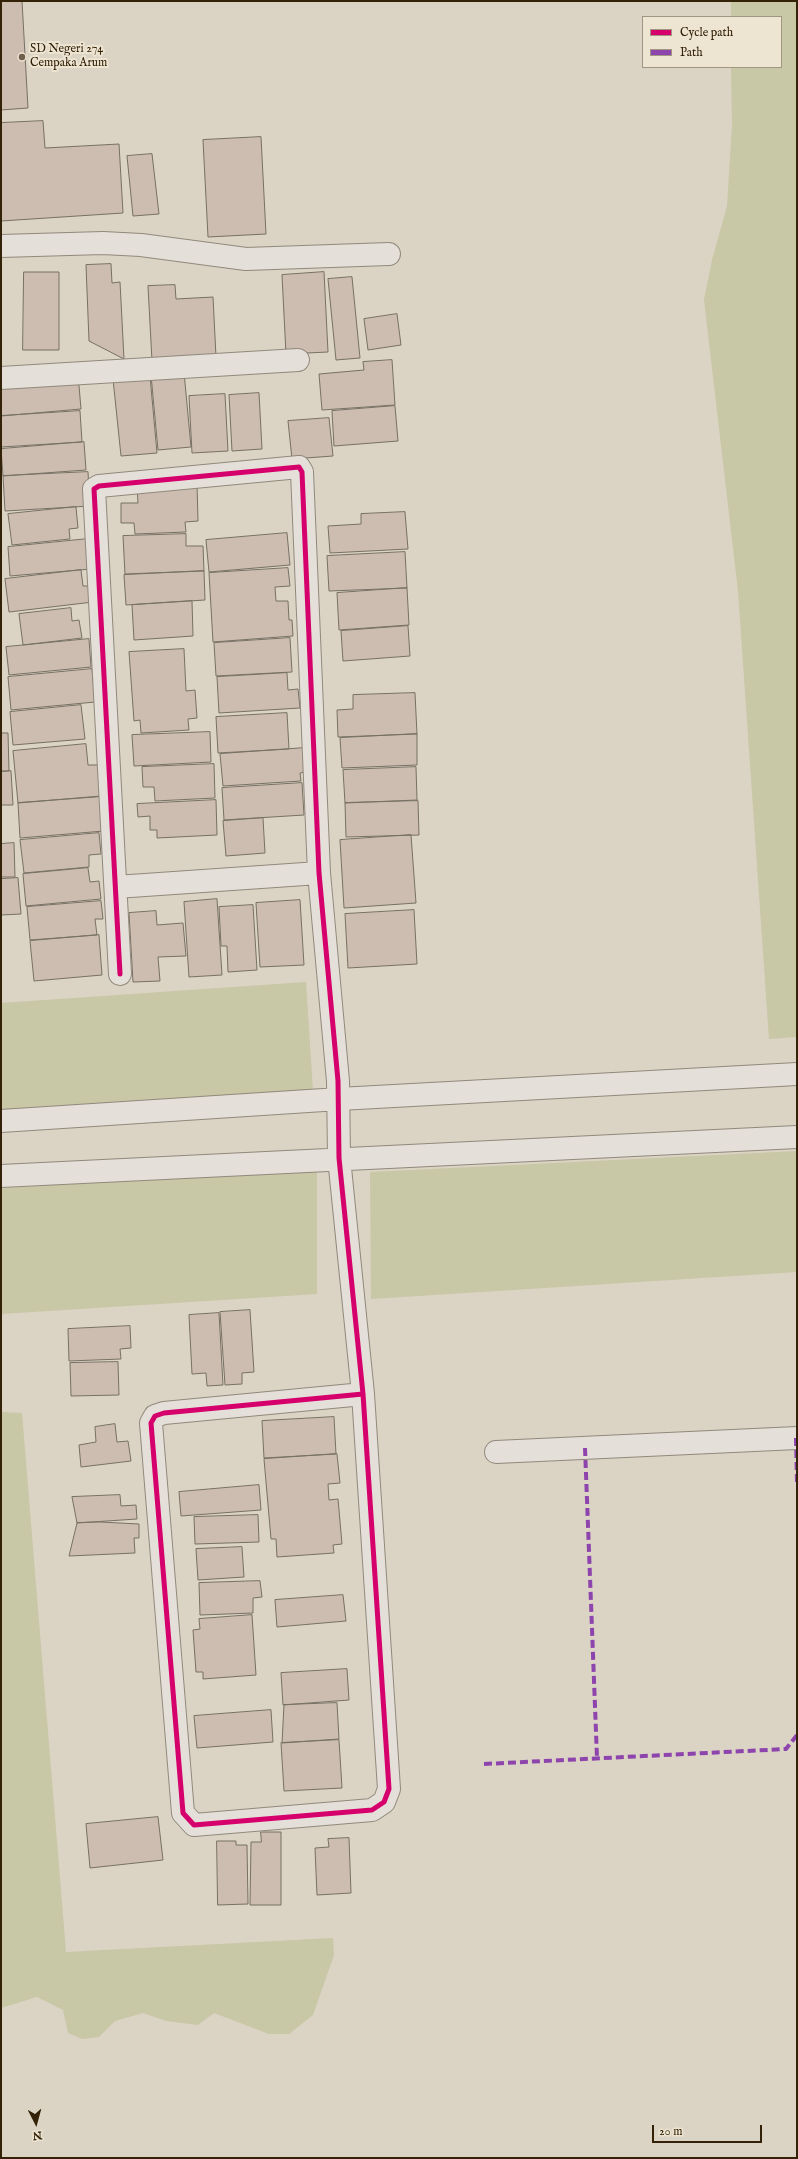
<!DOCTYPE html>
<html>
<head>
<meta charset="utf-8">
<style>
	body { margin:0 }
	#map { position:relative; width:798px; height:2159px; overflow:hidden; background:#dbd3c4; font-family:"IM FELL English",serif }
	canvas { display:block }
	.frame { position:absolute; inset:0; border:2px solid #332208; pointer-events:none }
	.legend { position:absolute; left:642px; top:16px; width:140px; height:52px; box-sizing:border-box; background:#eee4d2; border:1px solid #a39681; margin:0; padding:5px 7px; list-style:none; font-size:12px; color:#332208 }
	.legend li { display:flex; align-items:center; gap:8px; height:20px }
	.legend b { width:20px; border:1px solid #a39681 }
	.north { position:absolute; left:16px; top:2103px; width:40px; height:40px; -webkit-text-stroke:3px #eee4d2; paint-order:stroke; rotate:174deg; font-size:11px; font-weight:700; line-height:16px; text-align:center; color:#332208 }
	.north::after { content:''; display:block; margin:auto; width:14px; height:18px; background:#332208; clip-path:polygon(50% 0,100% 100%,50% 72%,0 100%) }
	.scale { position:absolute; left:652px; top:2125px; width:110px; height:18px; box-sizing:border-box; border:2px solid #332208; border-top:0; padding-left:5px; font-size:12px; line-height:14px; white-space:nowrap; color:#332208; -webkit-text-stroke:3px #eee4d2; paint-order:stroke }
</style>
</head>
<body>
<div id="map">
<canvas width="798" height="2159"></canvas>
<div class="frame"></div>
<ul class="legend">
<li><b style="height:5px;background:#d6006c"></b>Cycle path</li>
<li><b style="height:5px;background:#8e44ad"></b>Path</li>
</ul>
<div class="north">N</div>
<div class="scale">20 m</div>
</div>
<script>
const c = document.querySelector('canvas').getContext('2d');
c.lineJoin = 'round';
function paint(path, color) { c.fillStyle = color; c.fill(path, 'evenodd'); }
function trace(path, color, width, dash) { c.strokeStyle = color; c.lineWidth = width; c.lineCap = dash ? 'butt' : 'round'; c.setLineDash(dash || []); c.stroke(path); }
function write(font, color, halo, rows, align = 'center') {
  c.font = font + ' "IM FELL English",serif'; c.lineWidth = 4; c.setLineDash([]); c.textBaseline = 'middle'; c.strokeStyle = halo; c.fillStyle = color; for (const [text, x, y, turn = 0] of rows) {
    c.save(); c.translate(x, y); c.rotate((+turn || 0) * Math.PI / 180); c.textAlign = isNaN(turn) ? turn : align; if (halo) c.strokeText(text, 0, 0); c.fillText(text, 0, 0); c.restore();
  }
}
paint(new Path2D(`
	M731,1H797V1037L769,1039L738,591L704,300L712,260L727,206L732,125L731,67H781V17H731Z
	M306,982L313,1091L1,1110V1003Z
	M797,1151V1272L371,1299L370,1172Z
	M317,1171V1294L1,1314V1188Z
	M1,1412L22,1413L66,1952L333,1938L334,1955L313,2015L289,2034H269L214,2013L198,2025L166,2021L143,2013L115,2021L99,2037L82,2039L68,2033L63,2010L37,1997L1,2008Z`), '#c8c7a6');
const building = new Path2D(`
	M1,1H22L28,108L1,110Z
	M43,121L45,148L119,144L123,213L1,221V123Z
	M261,137L266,234L208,237L203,140Z
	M152,154L159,214L133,216L127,156Z
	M111,264L112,283L120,282L124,359L89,341L86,265Z
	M24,272H59V350H23Z
	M324,272L328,352L286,354L282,275Z
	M352,277L360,358L336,360L328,279Z
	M175,285L176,299L213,297L216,357L152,361L148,286Z
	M397,314L401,345L368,350L364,319Z
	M392,360L395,405L322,410L319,374L364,370L363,362Z
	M184,372L191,447L158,450L151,375Z
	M78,374L81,409L1,416V380Z
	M150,376L157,453L121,456L113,379Z
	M259,393L262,449L232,451L229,395Z
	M225,394L228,451L192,453L189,396Z
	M395,406L398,441L334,446L332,411Z
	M80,411L82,442L1,447V416Z
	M329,418L333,456L292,459L288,421Z
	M84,442L86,470L3,476L1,449Z
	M88,472L90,506L5,511L3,476Z
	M197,484L198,521L185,522L186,532L135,534L134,523H121V503H138L137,486Z
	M76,507L78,528L69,529L70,539L12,545L8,514Z
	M405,512L408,549L330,553L328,526L361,524V514Z
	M287,533L290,565L209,572L206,540Z
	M186,534V546H203L204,571L125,574L123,536Z
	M88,539L91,569L10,576L8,547Z
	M405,552L407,588L329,591L327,556Z
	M288,568L290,586L275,587L276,601H288L289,620H292L293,636L213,642L209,573Z
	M81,570L83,586H91L93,602L9,612L5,579Z
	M204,571L205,600L126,605L124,575Z
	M407,588L409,625L339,630L337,593Z
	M192,601L193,636L134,640L132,605Z
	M71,608L72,621L79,620L82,638L23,645L19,614Z
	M408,626L410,656L343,661L341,631Z
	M290,638L292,672L216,676L214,643Z
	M89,639L91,667L9,675L6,647Z
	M184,649L186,691L195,690L197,718L188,719L189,730L141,733L140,720L134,721L129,652Z
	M92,669L95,702L11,710L8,677Z
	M287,673L288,690L298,689L300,708L219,713L217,677Z
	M415,693L417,734L338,737L337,710L353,709V695Z
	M81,705L85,739L13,745L10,712Z
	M287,713L289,749L218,753L216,717Z
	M210,732L211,762L134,766L132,735Z
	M1,733H8L9,771H1Z
	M417,734V765L342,768L340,738Z
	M86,744L88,765H98L101,796L18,803L13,751Z
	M305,748L306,772L300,773L301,781L223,786L220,754Z
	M214,764L215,798L155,801L154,787H143L142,767Z
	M416,767L417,800L345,803L343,770Z
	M11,771L13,805H1V772Z
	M302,783L304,815L224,820L222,788Z
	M101,797L104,831L20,838L18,803Z
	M216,800L217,835L157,838V830H150V816L138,817L137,804Z
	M418,801L419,835L346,837L345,803Z
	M263,818L265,853L226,856L223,821Z
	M99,833L101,854L89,855V867L24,873L20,840Z
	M411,835L416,903L344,908L340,840Z
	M14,843L15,877H1V844Z
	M88,868L90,882L99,881L101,899L26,906L23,874Z
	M18,878L21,914L1,915V879Z
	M217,899L222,975L189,977L184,902Z
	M300,900L304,965L260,967L256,903Z
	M101,901L103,919H95L97,935L30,940L27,907Z
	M253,905L257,970L228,972L227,946H221L219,907Z
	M414,910L417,964L348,968L345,914Z
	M156,911L157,925L183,923L186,956L158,957L160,981L133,982L129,913Z
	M99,935L102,975L34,981L30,941Z
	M250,1310L254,1372L242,1373V1384L225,1385L220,1312Z
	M219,1313L223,1385L207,1386L206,1373L192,1374L189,1315Z
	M130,1326L131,1348L120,1349L121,1359L69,1361L68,1329Z
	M118,1362L119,1395L71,1396L70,1363Z
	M334,1417L336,1454L264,1458L262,1421Z
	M115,1424L117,1442L128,1441L131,1461L81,1467L79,1445L96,1442L95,1427Z
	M337,1454L340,1483L328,1484L329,1500L338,1499L342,1544L333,1545L334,1553L277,1557L276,1539H271L264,1459Z
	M259,1485L261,1510L181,1516L179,1492Z
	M120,1495L121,1506L136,1505L137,1519L77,1523L72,1497Z
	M258,1515L259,1542L195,1544L194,1517Z
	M100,1522L139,1524V1538H134L135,1553L69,1556L77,1523Z
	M242,1547L244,1577L198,1580L196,1549Z
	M260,1581L262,1597L253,1598V1613L200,1615L199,1583Z
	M343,1595L346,1621L277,1627L275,1600Z
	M252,1615L256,1675L203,1679V1672H196L193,1630L200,1629L199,1619Z
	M347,1669L349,1700L283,1705L281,1673Z
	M337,1703L339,1739L282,1743L284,1705Z
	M271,1710L273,1742L197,1748L194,1716Z
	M339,1740L342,1788L284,1791L281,1743Z
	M158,1817L163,1860L90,1868L86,1824Z
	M261,1832H281V1905H250L251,1842H261Z
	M349,1838L351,1893L317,1895L315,1848L329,1847L328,1839Z
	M217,1841H236V1845H247L248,1904L218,1905Z`);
paint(building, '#cdbcb0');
trace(building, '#777064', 1);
const street = new Path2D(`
	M1,246L103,243L141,245L246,259L389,254
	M1,378L298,360
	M116,887L319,873
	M120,974L94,489L99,486L299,467L302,472L319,873L338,1081L339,1158L363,1394L389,1789L384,1802L372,1810L194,1825L183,1813L151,1423L155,1416L164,1413L363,1394
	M1,1121L339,1099L797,1074
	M1,1176L797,1137
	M496,1452L797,1438`);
trace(street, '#90897c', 24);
trace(street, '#e4dfd8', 22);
trace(new Path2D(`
	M796,1438L797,1482
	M585,1448L597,1758
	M484,1764L786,1749L797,1735`), '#8e44ad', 4, [8, 4]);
trace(new Path2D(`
	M120,974L94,489L99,486L299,467L302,472L319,873L338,1081L339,1158L363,1394L389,1789L384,1802L372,1810L194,1825L183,1813L151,1423L155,1416L164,1413L363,1394`), '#d6006c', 5);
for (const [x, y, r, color] of [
	[22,57,4,"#6e604a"]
]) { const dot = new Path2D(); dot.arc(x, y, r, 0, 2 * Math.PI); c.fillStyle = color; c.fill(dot); trace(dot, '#eee4d2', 1.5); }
write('12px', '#332208', '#eee4d2', [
	["SD Negeri 274",30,50],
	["Cempaka Arum",30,64]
], 'left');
</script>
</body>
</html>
